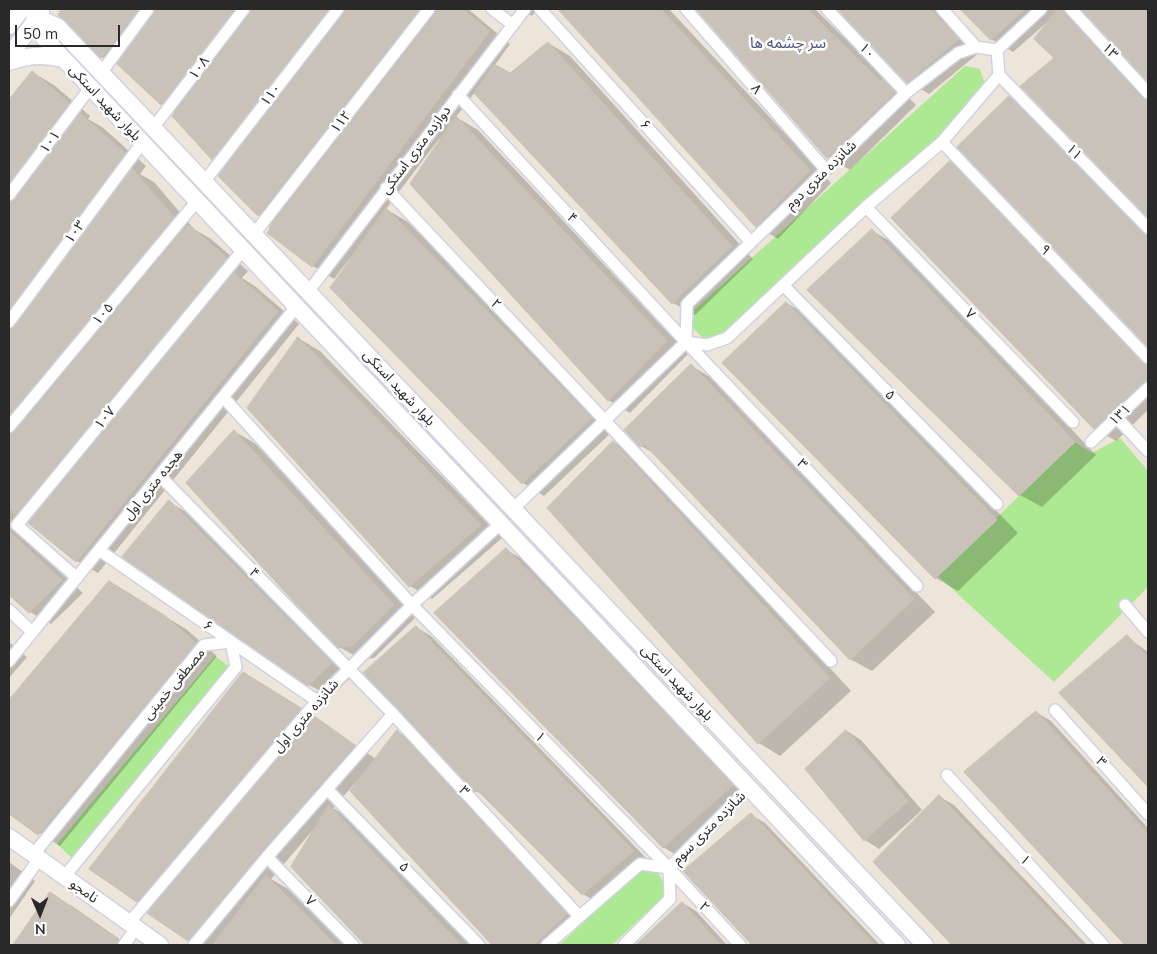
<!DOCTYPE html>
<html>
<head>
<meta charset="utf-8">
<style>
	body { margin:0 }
	#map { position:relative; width:1157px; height:954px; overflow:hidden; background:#ede5da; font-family:Mulish,sans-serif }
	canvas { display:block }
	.frame { position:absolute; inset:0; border:10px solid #292929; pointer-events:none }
	.north { position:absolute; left:15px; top:889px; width:50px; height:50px; -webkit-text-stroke:4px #fff; paint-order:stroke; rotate:179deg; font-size:14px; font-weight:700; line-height:20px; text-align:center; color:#292929 }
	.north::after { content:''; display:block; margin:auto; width:18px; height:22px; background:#292929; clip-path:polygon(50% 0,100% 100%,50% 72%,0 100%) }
	.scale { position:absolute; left:15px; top:25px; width:105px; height:22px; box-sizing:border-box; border:2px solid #292929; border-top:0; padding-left:6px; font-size:15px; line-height:18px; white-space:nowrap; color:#292929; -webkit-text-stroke:4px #fff; paint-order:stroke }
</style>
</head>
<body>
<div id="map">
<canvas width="1157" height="954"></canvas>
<div class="frame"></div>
<div class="north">N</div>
<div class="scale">50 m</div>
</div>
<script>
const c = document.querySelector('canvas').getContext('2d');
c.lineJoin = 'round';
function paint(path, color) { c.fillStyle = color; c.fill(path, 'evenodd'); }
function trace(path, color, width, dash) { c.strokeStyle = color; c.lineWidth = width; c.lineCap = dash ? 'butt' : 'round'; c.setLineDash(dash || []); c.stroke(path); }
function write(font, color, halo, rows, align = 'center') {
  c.font = font + ' Mulish,"Noto Sans Arabic",sans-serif'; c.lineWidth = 5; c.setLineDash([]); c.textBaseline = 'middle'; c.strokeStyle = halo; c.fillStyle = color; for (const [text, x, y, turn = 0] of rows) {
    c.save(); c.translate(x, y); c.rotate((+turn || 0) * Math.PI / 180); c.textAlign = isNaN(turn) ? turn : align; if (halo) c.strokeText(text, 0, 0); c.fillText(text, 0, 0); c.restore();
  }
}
paint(new Path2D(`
	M965,66L980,69L989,96L758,310L713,343L703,338L692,327L694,310Z
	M1120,438L1148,471V587L1054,682L937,575L1075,442L1092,453Z
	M215,656L231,668L73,859L57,844Z
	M650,869L657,871L665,886L664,896L612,945H559L641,870Z`), '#ade892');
paint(new Path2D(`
	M9,9H19V25L9,39Z
	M64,9H468L510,44L495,65L510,74L548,43L570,56L753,259L695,315L673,303L475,92L456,117L478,130L688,354L630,413L608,400L439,139L386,209L408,222L613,431L544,496L523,483L351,260L349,259L334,279L313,266L273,224L259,215L220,176L227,167L213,159L176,113L162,104L124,68L102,57L59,14Z
	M519,9H538L532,16Z
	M559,9H669L831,183L778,239L757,226Z
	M697,9H815L894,87L904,93L916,105L850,170L828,157Z
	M839,9H936L980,52L929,94L908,82Z
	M961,9H1054L1058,12L1062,9H1071L1148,95V216L1022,86L1055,58L1052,18L1013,52L991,39Z
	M1079,9H1148V80L1086,12Z
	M32,72L54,85L90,116L88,119L102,127L146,166L140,174L154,182L194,229L211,239L248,271L242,278L256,287L299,324L98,573L77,561L31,521L22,516L12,528L83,593L51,624L30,612L9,594V195L16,200L18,198L9,192V102Z
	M1010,98L1031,111L1148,231V346L958,147Z
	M950,163L972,175L1148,360V410L1116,441L1094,428Z
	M872,231L894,243L1096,455L1042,507L1020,495Z
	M787,303L808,316L1018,533L958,591L936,578L724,363Z
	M298,338L320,351L502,538L432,599L410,586L249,408Z
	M692,366L713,379L935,612L872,671L850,659L657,455L641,446L626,430Z
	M234,431L256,444L415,618L374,658L361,659L339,647Z
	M614,442L635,455L851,691L780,756L759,743Z
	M169,502L191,515L352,676L331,697L309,685Z
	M506,550L521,558L609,648L746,794L678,856L663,847Z
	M109,583L186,629L217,656L60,846L9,813V702Z
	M416,627L431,636L648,860L598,903L583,894L485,796L475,791Z
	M1127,637L1148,652V786L1061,693Z
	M9,642L27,657L9,678Z
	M265,686L376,759L398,732L412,740L581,923L557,945H494L351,791L357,784L355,783L333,808L351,819L470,945H367L292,866L313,830L271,879L288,889L344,945H197L188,940L152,910L137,901Z
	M1036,712L1051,721L1148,828V945H1127L966,772Z
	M847,731L861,740L922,810L879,849L865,840L807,769Z
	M940,797L954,805L1087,945H954L875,862Z
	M751,815L765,823L880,945H754L685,871Z
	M9,862L35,881L9,919Z
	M50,894L72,906L128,945H14Z
	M683,903L697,912L727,945H640Z`), '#0003');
const building = new Path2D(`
	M62,9H139L101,58L58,15Z
	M155,9H235L161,105L117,64Z
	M251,9H329L212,160L172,116L250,14Z
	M345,9H420L258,216L218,176L344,14Z
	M436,9H463L490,31L312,267L267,233L270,229L269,227L435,14Z
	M558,9H661L810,170L756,227Z
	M696,9H807L880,81L882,79L895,92L827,158Z
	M837,9H930L959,39L907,83Z
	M960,9H1025L991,40Z
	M1058,9H1064L1065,14L1142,98L1148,100V218L1020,86L1054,58L1034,39Z
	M1081,9H1148V82Z
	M548,42L732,246L672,304L474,93L494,64L510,73Z
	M32,71L69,103L9,183V100Z
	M1009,96L1143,233L1148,235V347L957,147Z
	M80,113L125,153L9,310V202L15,200Z
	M456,116L667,341L608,401L410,184Z
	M950,161L1143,363L1148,365V381L1143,383L1094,429L891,218Z
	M132,168L174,217L9,416V329L15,326Z
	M386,208L592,418L522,484L330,288Z
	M189,225L227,258L16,514L9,508V434L15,432L184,229L185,230Z
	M872,229L1075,442L1019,496L807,290Z
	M234,273L278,311L76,562L28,523Z
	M786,302L997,520L935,579L722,363Z
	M298,337L481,525L409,587L247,408Z
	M691,364L914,599L850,660L644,444L640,447L624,430Z
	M234,430L394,605L352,646L338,648L295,603L186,483Z
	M613,441L830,678L758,744L547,508Z
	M169,500L332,663L308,686L122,557Z
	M9,531L62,580L29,613L9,595Z
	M506,548L594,638L733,785L663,848L434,613Z
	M109,581L164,615L196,643L38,835L9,814V700Z
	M416,626L634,851L582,895L477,790L475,792L363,673Z
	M1127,635L1148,657V787L1059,693Z
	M243,672L301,708L137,902L89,869Z
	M1036,711L1148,834V945H1125L964,772Z
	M314,716L355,745L261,852L188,941L147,913Z
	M397,730L567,914L534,945H492L350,791Z
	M846,730L908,801L864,841L805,769Z
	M939,795L1082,945H952L873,862Z
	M329,805L461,945H365L291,867Z
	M751,813L875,945H752L683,871Z
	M266,875L336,945H213Z
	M50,892L119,940L117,945H13Z
	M682,902L721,945H636Z`);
paint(building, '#c8c2b9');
trace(building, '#c8c1b3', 1);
const street = new Path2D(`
	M492,9L513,25
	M540,9L751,242
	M686,9L826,170
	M827,9L906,93
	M942,9L976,47
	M1071,9L1148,93
	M997,50L1041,9
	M101,73L148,9
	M999,75L1148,228
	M458,95L686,342L917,586
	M153,128L244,9
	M942,142L1148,358
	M204,182L338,9
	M386,188L831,661
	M9,195L90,88
	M866,207L1073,422
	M254,234L429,9
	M784,286L997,504
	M308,292L525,9
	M9,322L142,143
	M686,342L707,345L727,338L866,207L942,142L999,75L997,50
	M223,397L412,605L669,868L740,945
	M1117,418L1148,451
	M9,427L197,201
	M1091,442L1148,388
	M160,476L393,714L579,916
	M513,509L686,342L687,304L906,93L958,53L976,47L997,50
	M99,550L317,701
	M77,578L17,525L243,250
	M1125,605L1148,632
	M9,610L32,632
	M9,661L296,307
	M1055,710L1148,814
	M947,775L1103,945
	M328,790L479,945
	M33,855L204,645L231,642L236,667L64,877
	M267,857L353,945
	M9,901L39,859
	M129,923L317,701L412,605L500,524
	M124,945L136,928
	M194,945L267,857L393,714
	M547,945L640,864L669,868
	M624,945L670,899L669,868L749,788`);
const secondary = new Path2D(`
	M30,9L37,17L58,27L925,945
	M37,17L44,38L897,945
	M9,26L22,9
	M9,57L41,12
	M9,62C27,55 45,54 63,59
	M9,837L160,945`);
trace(street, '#cfd2e3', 14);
trace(secondary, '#cfd2e3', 19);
trace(street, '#fff', 11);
trace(secondary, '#fff', 16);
write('14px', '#292929', '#fff', [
	["۱۰",867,51,47],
	["۱۳",1110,51,47],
	["۱۰۸",199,68,-53],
	["۸",756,89,49],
	["۱۱۰",271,95,-52],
	["بلوار شهید استکی",105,103,47],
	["۱۱۲",341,122,-52],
	["۶",645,125,48],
	["۱۰۱",50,142,-53],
	["دوازده متری استکی",416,150,-53],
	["۱۱",1074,152,46],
	["شانزده متری دوم",821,175,-44],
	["۴",572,218,47],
	["۱۰۳",75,232,-53],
	["۹",1045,250,46],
	["۲",496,304,46],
	["۱۰۵",103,314,-50],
	["۷",970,314,46],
	["بلوار شهید استکی",399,388,47],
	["۵",890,395,46],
	["۱۳۱",1120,415,-43],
	["۱۰۷",105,418,-51],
	["۳",802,464,47],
	["هجده متری اول",153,485,-51],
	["۴",254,573,46],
	["۶",208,626,35],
	["بلوار شهید استکی",677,683,47],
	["مصطفی خمینی",174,684,-50],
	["شانزده متری اول",306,716,-49],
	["۱",540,737,46],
	["۳",1101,762,48],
	["۳",464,791,48],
	["شانزده متری سوم",709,828,-45],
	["۱",1025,860,47],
	["۵",404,867,46],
	["نامجو",84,891,36],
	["۷",310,901,46],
	["۲",704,907,47]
]);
write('15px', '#464f7d', '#fff', [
	["سر چشمه ها",788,43]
]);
</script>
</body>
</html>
